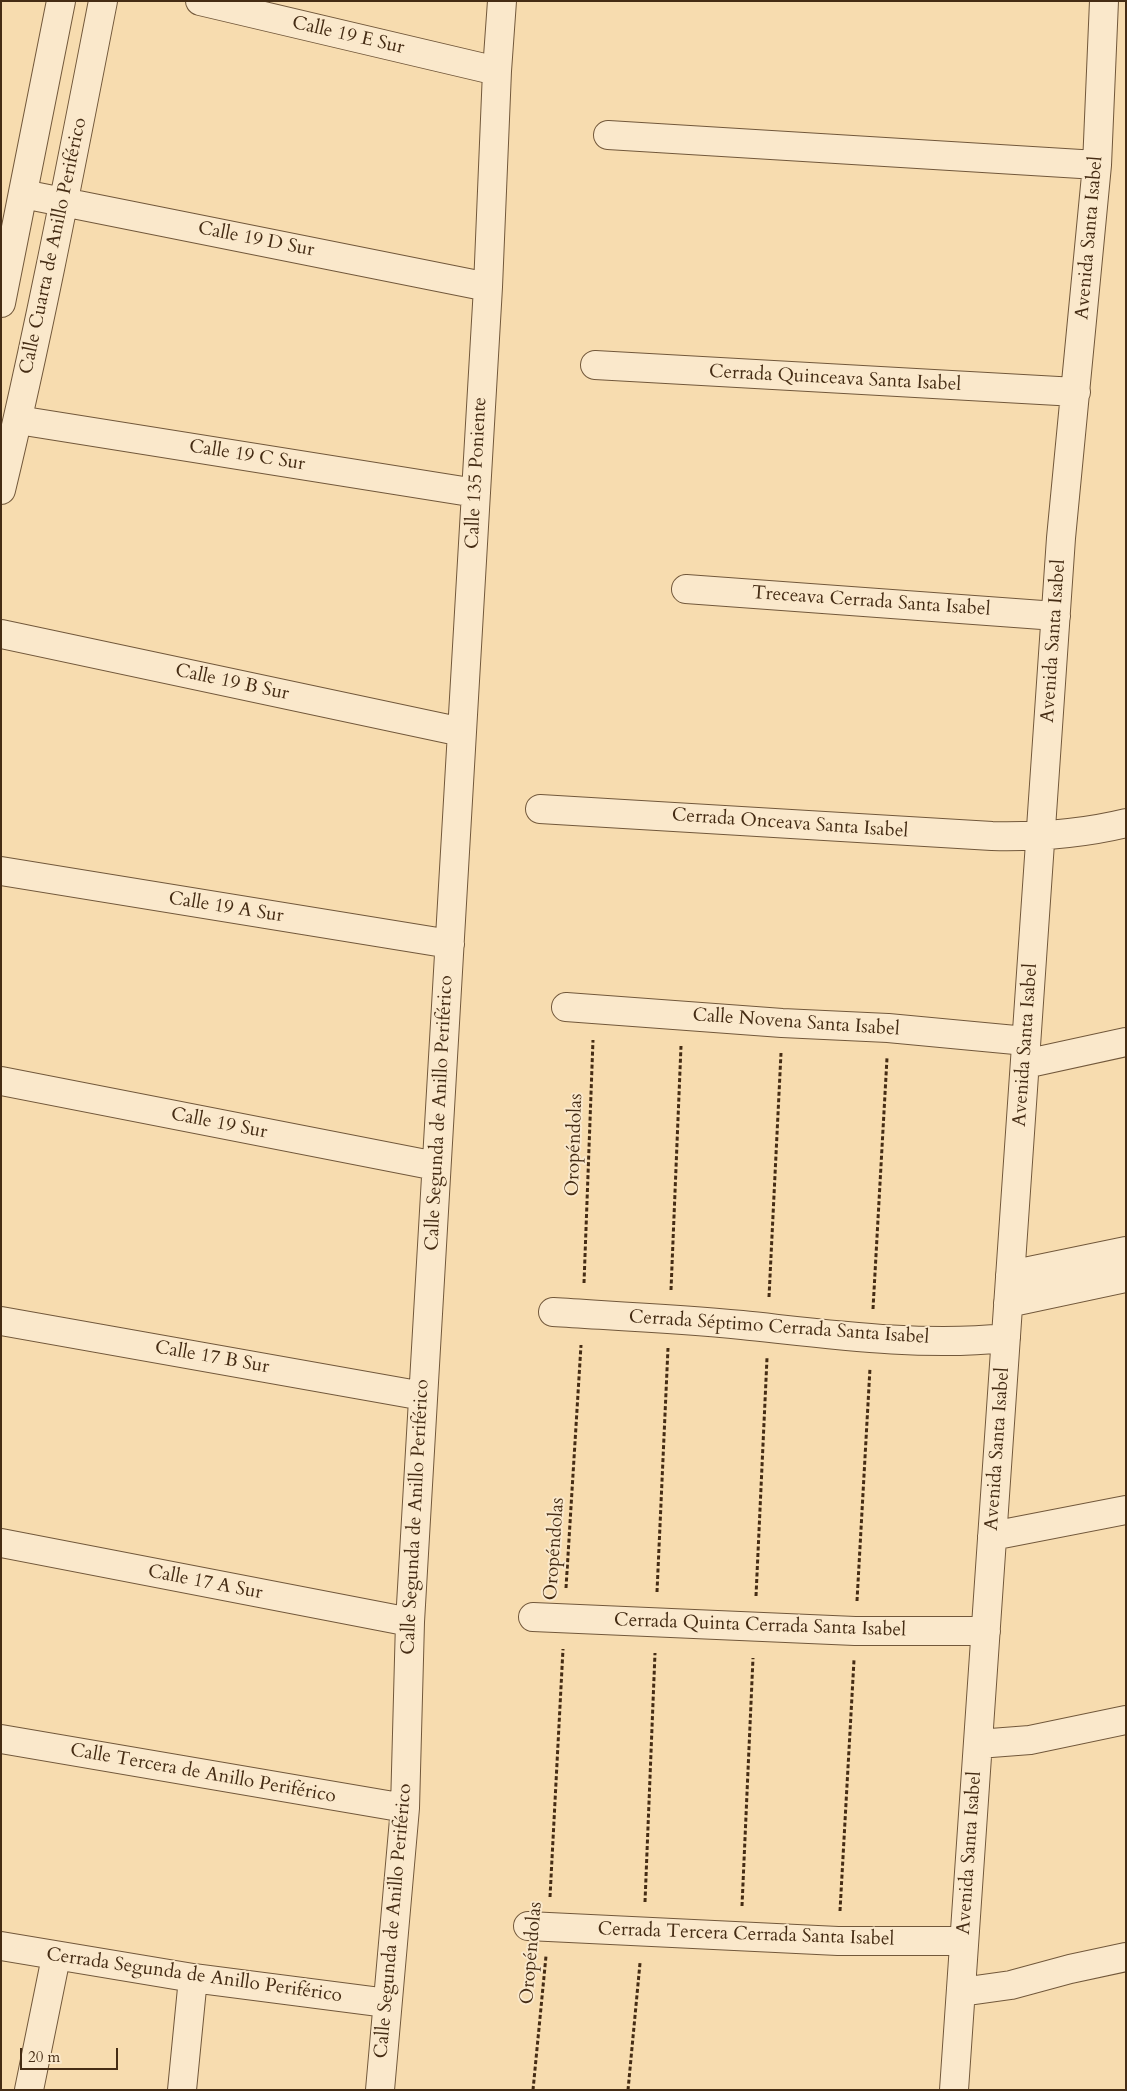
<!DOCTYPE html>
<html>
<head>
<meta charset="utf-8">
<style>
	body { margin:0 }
	#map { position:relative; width:1127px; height:2091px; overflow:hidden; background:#f7dcaf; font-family:Cardo,serif }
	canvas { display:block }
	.frame { position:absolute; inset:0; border:2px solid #452c14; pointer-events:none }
	.scale { position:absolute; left:20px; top:2048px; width:98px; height:22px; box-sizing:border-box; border:2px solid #452c14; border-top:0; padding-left:6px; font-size:15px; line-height:18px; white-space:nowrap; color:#452c14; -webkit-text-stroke:4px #fae8cb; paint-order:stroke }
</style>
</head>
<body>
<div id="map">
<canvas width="1127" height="2091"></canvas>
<div class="frame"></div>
<div class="scale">20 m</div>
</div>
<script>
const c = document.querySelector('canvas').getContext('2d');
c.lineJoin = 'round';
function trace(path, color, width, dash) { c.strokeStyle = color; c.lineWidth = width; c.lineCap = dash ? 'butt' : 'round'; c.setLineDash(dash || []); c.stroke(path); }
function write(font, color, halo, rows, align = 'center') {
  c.font = font + ' Cardo,serif'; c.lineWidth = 4; c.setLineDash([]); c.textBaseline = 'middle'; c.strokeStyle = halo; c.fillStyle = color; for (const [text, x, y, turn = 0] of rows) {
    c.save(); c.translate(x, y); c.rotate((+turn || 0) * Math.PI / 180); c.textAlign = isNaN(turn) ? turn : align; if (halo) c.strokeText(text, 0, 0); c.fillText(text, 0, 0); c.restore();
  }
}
const street = new Path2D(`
	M200,1L497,71
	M608,135L1097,165
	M23,194L488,287
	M1,303L61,1
	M595,365L1076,392
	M18,420L476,493
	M1,490C40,328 71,165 103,1
	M686,589L1056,616
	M1,634L462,732
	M540,809L992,836C1037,837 1081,834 1126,823
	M1,871L450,944
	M566,1007L782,1023L888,1028L1026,1041
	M1025,1064L1126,1042
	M1,1081L436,1166
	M1010,1275L1126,1251
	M1008,1303L1126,1278
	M553,1312C616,1316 679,1319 742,1325C828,1334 920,1347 1006,1338
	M1,1321L423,1396
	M992,1536L1126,1510
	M1,1543L410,1622
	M533,1617L855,1631H986
	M1,1739L405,1808
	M978,1744L1030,1740L1126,1720
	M528,1926L838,1941H964
	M1,1946L193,1978L387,2003
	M961,1992L1011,1985L1070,1969L1126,1957
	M29,2090L56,1957
	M182,2090L193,1978
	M380,2090L405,1808L410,1622L488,287L497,71L502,1
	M954,2090L1061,538L1097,165L1104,1`);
trace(street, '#72583b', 30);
trace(new Path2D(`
	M584,1283L593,1040
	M671,1290L681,1046
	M769,1297L781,1053
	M873,1309L887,1058
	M566,1588L581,1345
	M657,1592L668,1348
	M756,1596L767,1358
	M857,1601L870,1368
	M550,1897L563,1649
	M645,1902L655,1653
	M742,1906L753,1658
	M840,1911L854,1660
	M533,2090L546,1956
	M628,2090L640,1963`), '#452c14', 3, [4, 2.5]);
trace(street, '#fae8cb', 28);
write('19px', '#452c14', '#fae8cb', [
	["Calle 19 E Sur",348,36,13],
	["Avenida Santa Isabel",1090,238,-85],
	["Calle 19 D Sur",256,240,11],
	["Calle Cuarta de Anillo Periférico",54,246,-78],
	["Cerrada Quinceava Santa Isabel",835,379,3],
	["Calle 19 C Sur",247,456,9],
	["Calle 135 Poniente",477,473,-87],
	["Treceava Cerrada Santa Isabel",871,602,4],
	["Avenida Santa Isabel",1054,641,-86],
	["Calle 19 B Sur",232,683,12],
	["Cerrada Onceava Santa Isabel",790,824,4],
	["Calle 19 A Sur",226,908,9],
	["Calle Novena Santa Isabel",796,1023,4],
	["Avenida Santa Isabel",1026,1045,-86],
	["Calle Segunda de Anillo Periférico",440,1113,-87],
	["Calle 19 Sur",219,1124,11],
	["Oropéndolas",575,1145,-88],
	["Cerrada Séptimo Cerrada Santa Isabel",779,1328,4],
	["Calle 17 B Sur",212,1358,10],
	["Avenida Santa Isabel",998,1449,-86],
	["Calle Segunda de Anillo Periférico",416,1517,-87],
	["Oropéndolas",555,1549,-86],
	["Calle 17 A Sur",205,1583,11],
	["Cerrada Quinta Cerrada Santa Isabel",760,1626,2],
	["Calle Tercera de Anillo Periférico",203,1774,10],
	["Avenida Santa Isabel",970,1853,-86],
	["Calle Segunda de Anillo Periférico",394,1921,-85],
	["Cerrada Tercera Cerrada Santa Isabel",746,1935,2],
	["Oropéndolas",532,1953,-85],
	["Cerrada Segunda de Anillo Periférico",194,1976,8]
]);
</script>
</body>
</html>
